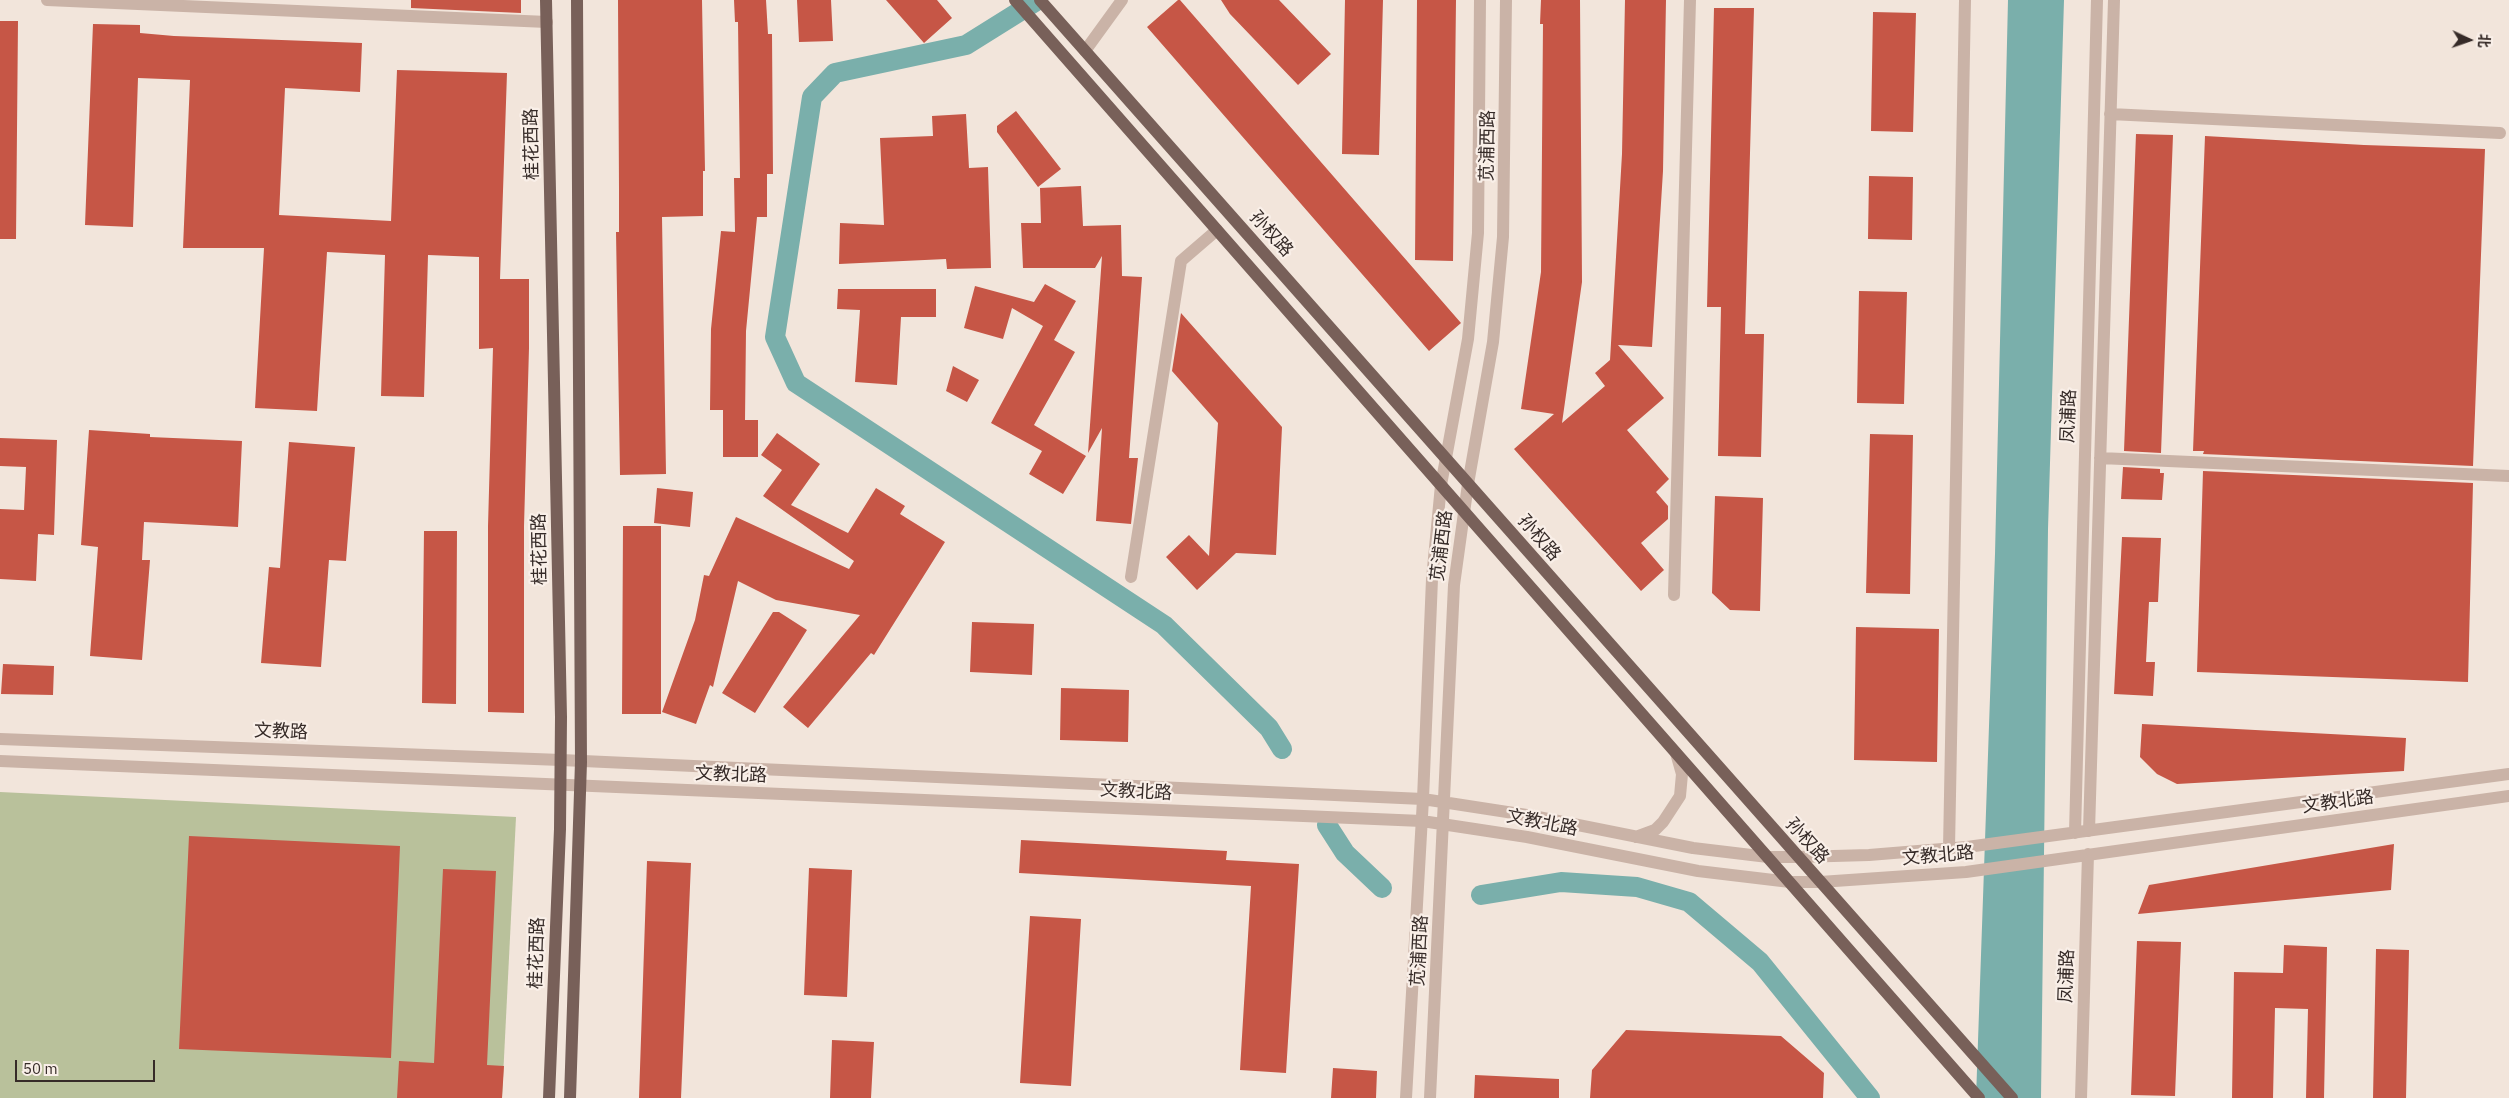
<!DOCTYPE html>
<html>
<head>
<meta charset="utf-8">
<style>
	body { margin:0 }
	#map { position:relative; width:2509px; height:1098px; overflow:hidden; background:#f2e5db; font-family:"IBM Plex Sans","Noto Sans SC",sans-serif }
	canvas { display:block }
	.north { position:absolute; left:2444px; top:15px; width:50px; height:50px; -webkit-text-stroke:4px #f9efe8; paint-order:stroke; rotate:93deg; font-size:14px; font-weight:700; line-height:20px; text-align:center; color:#362b28 }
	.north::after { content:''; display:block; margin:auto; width:18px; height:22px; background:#362b28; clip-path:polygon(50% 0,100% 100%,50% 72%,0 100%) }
	.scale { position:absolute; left:15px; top:1060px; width:140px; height:22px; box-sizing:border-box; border:2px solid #362b28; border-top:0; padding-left:6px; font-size:15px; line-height:18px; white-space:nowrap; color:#362b28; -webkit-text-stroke:4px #f9efe8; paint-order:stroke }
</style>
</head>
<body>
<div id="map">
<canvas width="2509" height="1098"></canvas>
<div class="north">北</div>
<div class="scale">50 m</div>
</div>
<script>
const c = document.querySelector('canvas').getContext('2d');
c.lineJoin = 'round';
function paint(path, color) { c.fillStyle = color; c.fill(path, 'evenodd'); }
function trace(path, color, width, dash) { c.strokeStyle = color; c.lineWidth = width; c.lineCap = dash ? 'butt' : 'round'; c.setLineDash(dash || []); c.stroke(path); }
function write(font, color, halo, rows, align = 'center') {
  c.font = font + ' "IBM Plex Sans","Noto Sans SC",sans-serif'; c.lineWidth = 4.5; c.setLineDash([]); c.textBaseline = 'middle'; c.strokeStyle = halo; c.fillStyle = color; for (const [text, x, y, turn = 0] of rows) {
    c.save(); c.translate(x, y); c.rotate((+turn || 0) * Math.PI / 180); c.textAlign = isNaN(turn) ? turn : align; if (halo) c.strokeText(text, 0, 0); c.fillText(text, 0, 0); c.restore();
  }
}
paint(new Path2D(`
	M0,792L516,817L502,1098H0Z`), '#b9c19b');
paint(new Path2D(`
	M2008,0H2064L2048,529L2041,1098H1976L1995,554Z`), '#7aafab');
trace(new Path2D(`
	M1038,0L966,45L835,73L812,97L775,337L796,383L1164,625L1269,728L1282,749
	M1327,825L1345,853L1382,888
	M1481,895L1561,882L1637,887L1689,902L1760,962L1870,1098`), '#7aafab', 20);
paint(new Path2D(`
	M411,0H521V13L411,8Z
	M618,0H702L705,171H703V216L662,217L666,474L620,475L616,232H619V189Z
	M734,0H766L768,34H772L773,174H767V217H757L746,331L745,420H758V457H723V410H710L711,329L721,231L735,232L734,178H740L738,22H735Z
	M797,0H831L833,41L799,42Z
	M886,0H937L952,18L924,43Z
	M1178,0H1180L1461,323L1429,351L1147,27Z
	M1221,0H1279L1331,54L1298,85L1230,14Z
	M1345,0H1383L1379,155L1342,154Z
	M1417,0H1456L1453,261L1415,260Z
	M1541,0H1580L1582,282L1562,423L1605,386L1595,373L1610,360L1622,154L1625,0H1666L1663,171L1652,347L1618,345L1664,398L1627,430L1669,479L1656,492L1668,506V519L1641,543L1664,570L1641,591L1514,449L1554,414L1521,409L1541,272L1543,24H1540Z
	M1714,8H1754L1745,334H1764L1761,457L1718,456L1721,307H1707Z
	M1873,12L1916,13L1913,132L1871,131Z
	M0,21H18L16,239H0Z
	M93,24L140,25V33L174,36L362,43L360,92L285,88L279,215L391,221L397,70L507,73L500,279H529V348L524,526V713L488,712V526L493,348L479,349V257L428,255L424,397L381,396L385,255L327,252L317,411L255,408L264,248H183L190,80L138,78L133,227L85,225Z
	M1016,111L1061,169L1038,187L997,132V126Z
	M966,114L969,168L988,167L991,268L947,269L946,259L839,264L840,223L884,225L880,138L933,136L932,116Z
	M2136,134L2173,135L2161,453L2124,451Z
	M2205,136L2364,145L2485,149L2473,466L2203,454L2204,451H2193Z
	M1869,176L1913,177L1912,240L1868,239Z
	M1081,186L1083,226L1121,225L1122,276L1142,277L1129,458H1138L1131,524L1096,521L1102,428L1088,453L1102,256L1095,268H1023L1021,223H1041L1040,188Z
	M1045,284L1076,301L1054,340L1075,352L1034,425L1086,456L1063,494L1029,474L1042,451L991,423L1043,326L1012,308L1003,339L964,328L975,286L1034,302Z
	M838,289H936V317H901L897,385L855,382L860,310L837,309Z
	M1859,291L1907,292L1904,404L1857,403Z
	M1181,313L1282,427L1276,555L1236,553L1197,590L1166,557L1189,535L1209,556L1218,423L1172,371Z
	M953,366L979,380L967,402L946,391Z
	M89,430L150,434V437L242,441L238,527L144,522L142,560H150L142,660L90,656L98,547L81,545Z
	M777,433L820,464L791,505L848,533L876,488L905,506L900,514L945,542L874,655L871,653L808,728L783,707L860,615L776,600L738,581L713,687L710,685L696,724L662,712L695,620L704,575L709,576L736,517L849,569L854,561L763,496L782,470L761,455Z
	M1870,434L1913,435L1910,594L1866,593Z
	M0,438L57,440L54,535L38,534L36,581L0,579V509L24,510L26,467L0,466Z
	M289,442L355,447L346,561L329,560L321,667L261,663L269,567L280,568Z
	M2123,467L2160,469V473H2164L2162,500L2121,499Z
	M2203,471L2473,483L2468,682L2197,672Z
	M657,488L693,492L690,527L654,523Z
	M1715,496L1763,498L1760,611L1730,610L1712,593Z
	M623,526H661V714H622Z
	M424,531H457L456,704L422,703Z
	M2122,537L2161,538L2158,602H2149L2146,662H2155L2153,696L2114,694Z
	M773,612H779L807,630L755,713L722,693Z
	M972,622L1034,624L1032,675L970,672Z
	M1856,627L1939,629L1937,762L1854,760Z
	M3,664L54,666L53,695L1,694Z
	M1061,688L1129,690L1128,742L1060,740Z
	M2142,724L2406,738L2404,771L2177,784L2157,774L2140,757Z
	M189,836L400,846L391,1058L179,1049Z
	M1021,840L1227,851L1226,860L1299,864L1286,1073L1240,1070L1251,886L1019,873Z
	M2394,844L2391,890L2138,914L2149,885Z
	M647,861L691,863L681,1098H639Z
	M809,868L852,870L847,997L804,995Z
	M443,869L496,871L487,1065L504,1066L502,1098H397L399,1061L434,1063Z
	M1030,916L1081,919L1071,1086L1020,1083Z
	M2137,941L2181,942L2175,1096L2131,1095Z
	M2284,945L2327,947L2324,1098H2306L2308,1009L2275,1008L2273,1098H2232L2234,972L2283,973Z
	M2376,949L2409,950L2406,1098H2373Z
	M1626,1030L1781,1036L1824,1073L1823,1098H1590L1592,1070Z
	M832,1040L874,1042L871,1098H830Z
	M1333,1068L1377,1071L1376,1098H1331Z
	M1475,1075L1559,1079V1098H1474Z`), '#c65646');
trace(new Path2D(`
	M47,0L547,22
	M1085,51L1122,0
	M2110,114L2500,133
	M2100,458L2509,476
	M1131,577L1181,261L1217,230
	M1674,595L1690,0
	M0,739L561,760L1423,799L1533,816L1693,848L1768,857H1798L1869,855L1967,847L2509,774
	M0,761L1422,821L1527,837L1698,871L1790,882H1820L1966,872L2509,796
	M2089,831L2114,0
	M2075,833L2097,0
	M1636,837L1655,830L1663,822L1680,796L1682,774L1676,753
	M1949,848L1965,0
	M1406,1098L1423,799L1432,579L1441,485L1468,339L1478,233L1480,0
	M1430,1098L1454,585L1468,484L1493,342L1503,237L1506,0
	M2081,1098L2088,854`), '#cab3a7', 12);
trace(new Path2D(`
	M546,0L561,717L560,829L549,1098
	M1015,0L1979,1098
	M1040,0L2012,1098
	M570,1098L581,762L577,0`), '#786059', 12);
write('18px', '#362b28', '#f9efe8', [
	["桂花西路",532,144,-91],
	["苋浦西路",1488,146,-89],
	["孙权路",1271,234,48],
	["凤浦路",2069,416,-88],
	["孙权路",1539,538,49],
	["苋浦西路",1442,546,-83],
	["桂花西路",540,549,-91],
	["文教路",281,732,2],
	["文教北路",731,775,2],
	["文教北路",1136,792,3],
	["文教北路",2338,802,-8],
	["文教北路",1542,823,11],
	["孙权路",1807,841,48],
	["文教北路",1938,856,-5],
	["苋浦西路",1420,951,-87],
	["桂花西路",537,953,-88],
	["凤浦路",2067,976,-88]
]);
</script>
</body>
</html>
